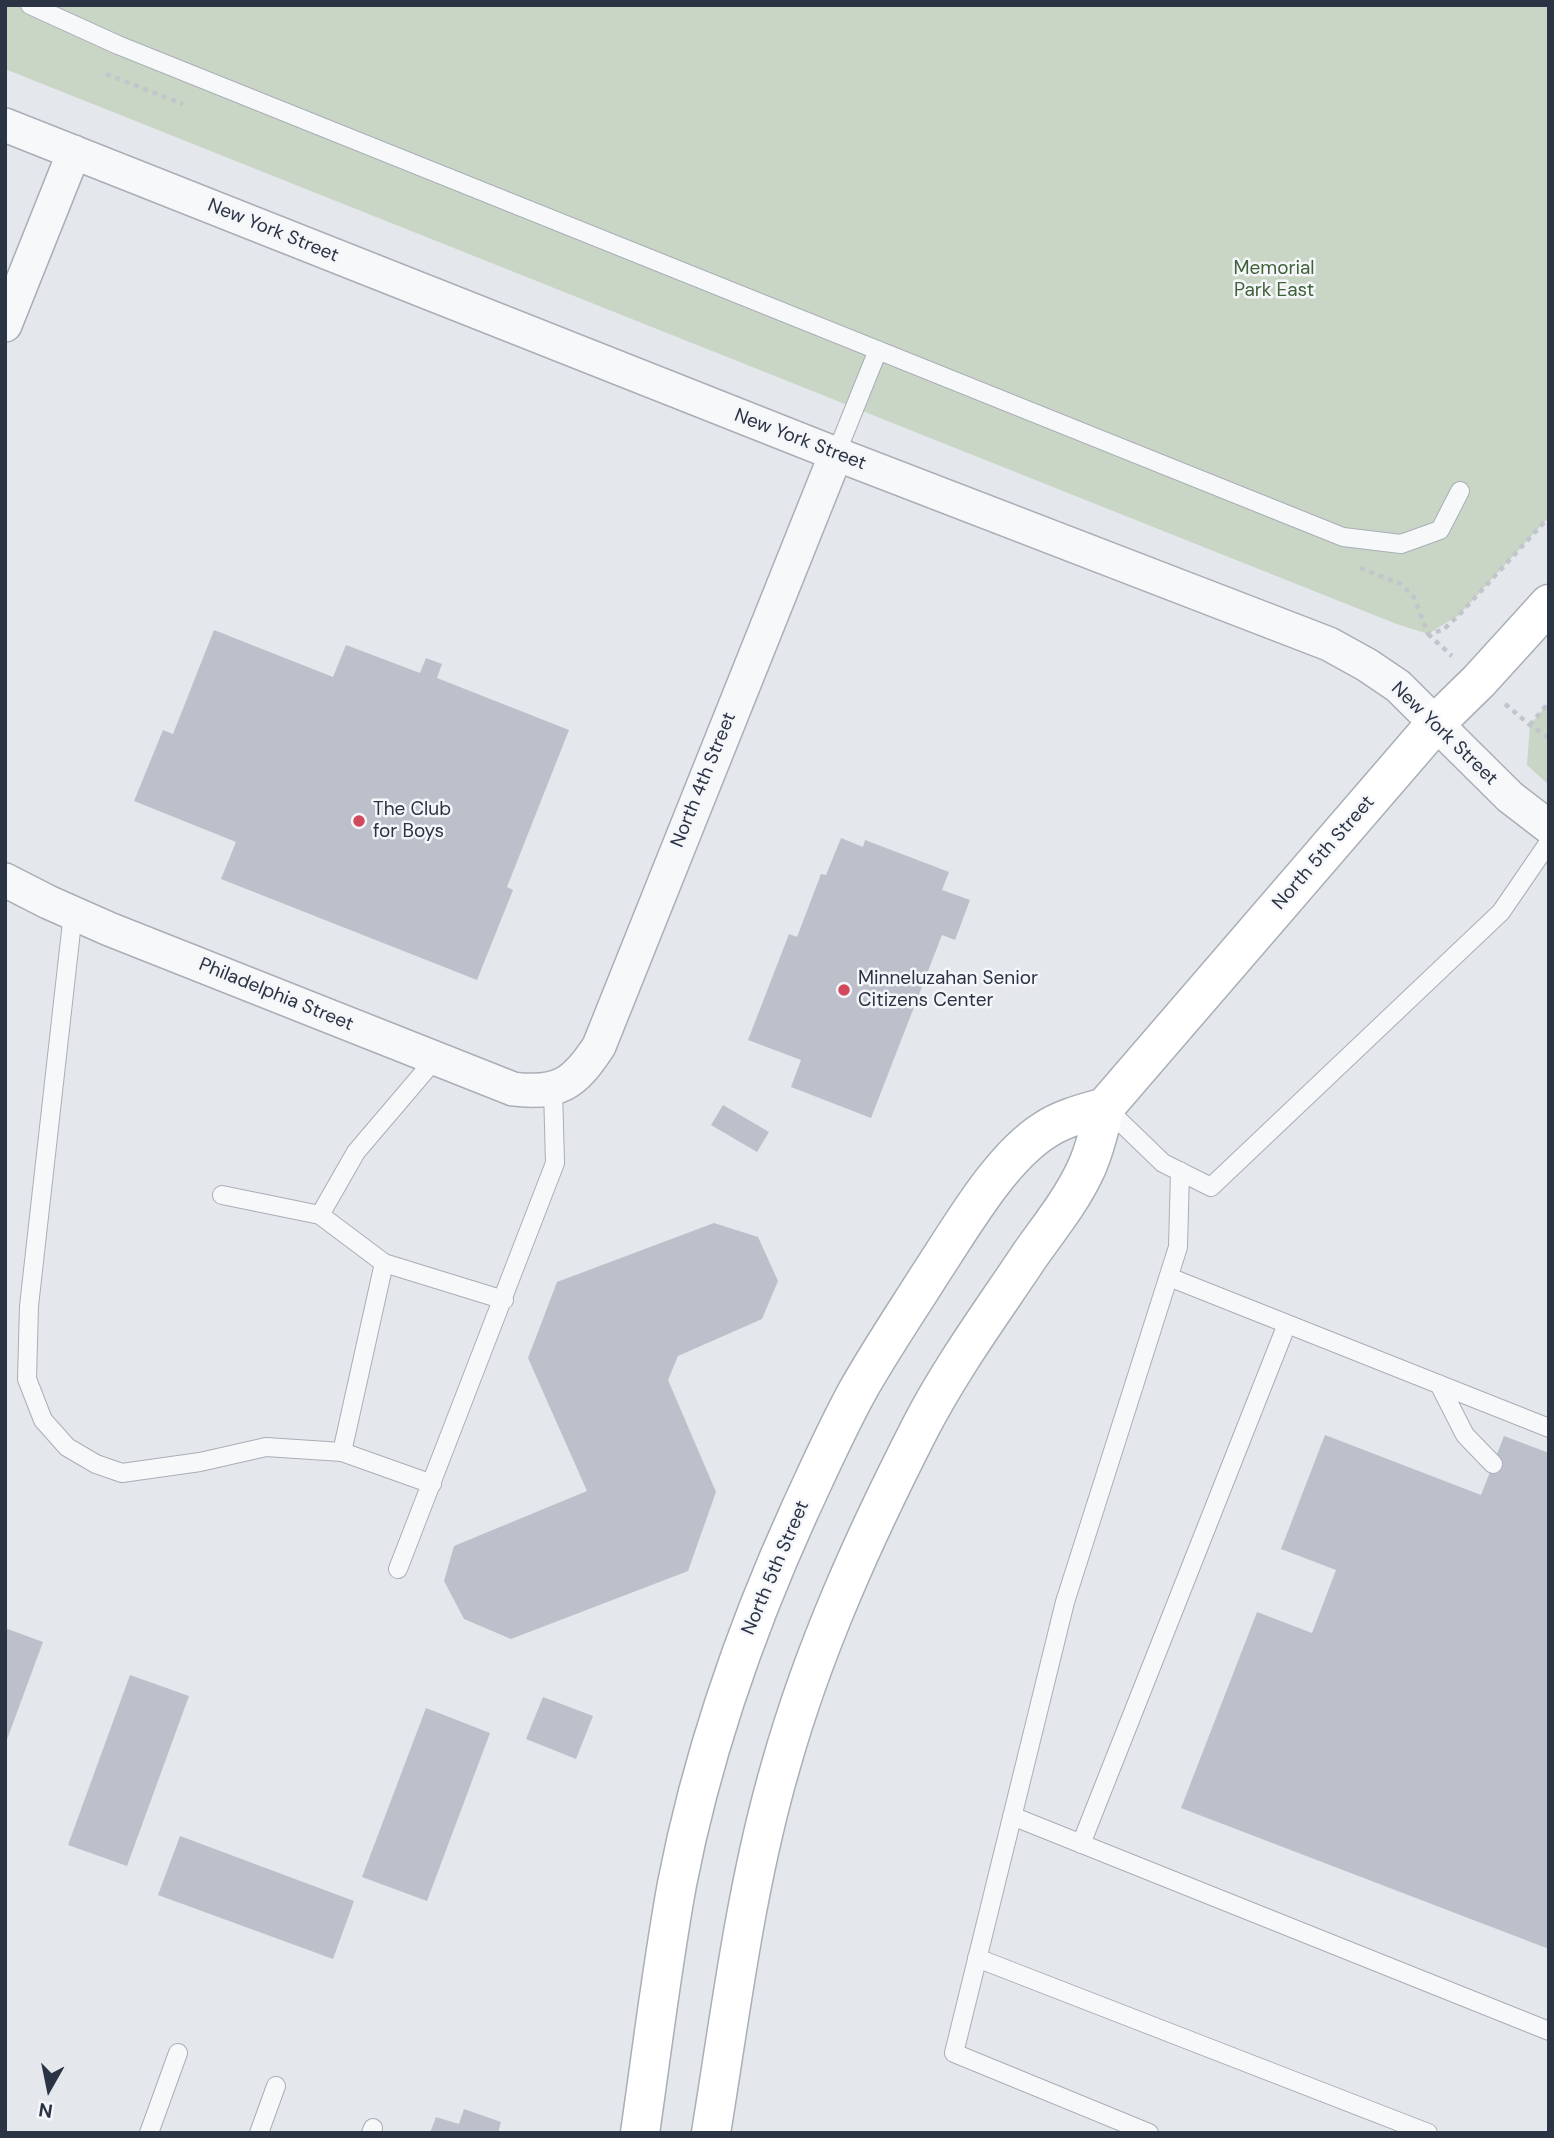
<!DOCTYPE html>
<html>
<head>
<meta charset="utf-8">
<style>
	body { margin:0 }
	#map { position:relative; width:1554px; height:2138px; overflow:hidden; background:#e4e7ec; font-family:"DM Sans",sans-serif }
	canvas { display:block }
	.frame { position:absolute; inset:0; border:7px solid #2b3445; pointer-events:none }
	.north { position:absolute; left:14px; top:2054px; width:70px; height:70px; -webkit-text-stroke:5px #f4f6f9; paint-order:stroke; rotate:189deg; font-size:19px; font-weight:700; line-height:28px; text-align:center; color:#2b3445 }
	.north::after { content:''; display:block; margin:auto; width:24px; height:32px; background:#2b3445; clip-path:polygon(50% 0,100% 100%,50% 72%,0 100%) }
</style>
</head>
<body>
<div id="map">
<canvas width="1554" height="2138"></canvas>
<div class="frame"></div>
<div class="north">N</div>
</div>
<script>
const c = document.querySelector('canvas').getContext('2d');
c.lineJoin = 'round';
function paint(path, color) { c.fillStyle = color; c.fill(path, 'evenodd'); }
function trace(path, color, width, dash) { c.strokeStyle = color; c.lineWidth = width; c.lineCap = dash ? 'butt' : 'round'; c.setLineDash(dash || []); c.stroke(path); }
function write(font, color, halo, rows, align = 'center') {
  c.font = font + ' "DM Sans",sans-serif'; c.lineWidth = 5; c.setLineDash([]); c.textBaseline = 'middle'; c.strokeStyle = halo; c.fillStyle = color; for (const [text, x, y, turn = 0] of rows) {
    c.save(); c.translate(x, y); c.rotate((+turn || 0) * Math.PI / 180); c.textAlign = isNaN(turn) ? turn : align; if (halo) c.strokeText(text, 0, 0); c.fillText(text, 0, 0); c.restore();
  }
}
paint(new Path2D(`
	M5,5H1549V517L1459,615L1428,634L1394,623L5,69Z
	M1549,702V785L1527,765L1530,725Z`), '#c9d6c5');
paint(new Path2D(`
	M214,630L333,677L346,645L420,673L426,658L442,664L437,678L569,730L507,887L513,890L477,980L221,879L236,842L134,801L163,730L173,734Z
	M841,838L863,847L865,840L949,872L942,890L970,900L955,940L942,935L871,1118L791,1087L801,1060L748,1040L789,934L797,937L821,874L826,875Z
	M723,1105L769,1132L757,1152L711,1125Z
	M714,1223L758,1237L778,1281L762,1319L678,1356L668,1380L716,1492L688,1571L511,1639L464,1619L444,1581L454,1546L587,1491L528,1358L557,1282Z
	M1325,1435L1481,1495L1504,1436L1549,1453V1949L1181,1808L1257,1612L1312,1633L1336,1570L1281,1549Z
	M5,1628L43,1642L6,1742H5Z
	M130,1675L189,1696L127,1866L68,1845Z
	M543,1697L593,1716L576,1759L526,1739Z
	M426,1708L490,1733L427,1901L362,1877Z
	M180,1836L354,1901L333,1959L158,1895Z
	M464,2109L501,2122L498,2133H430L436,2117L459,2124Z`), '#bbc0ca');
const lane = new Path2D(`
	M30,5L118,45L1343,537L1401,544L1440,530L1460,491
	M836,454L878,350
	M73,913L29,1306L27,1379L43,1420L67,1447L96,1464L122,1473L200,1462L266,1447L342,1452L432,1484
	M1105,1107L1163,1163L1211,1187L1501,912L1549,842
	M222,1195L320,1215L384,1263
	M320,1215L356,1152L436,1058
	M1169,1277L1549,1428
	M1439,1384L1465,1435L1493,1464
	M342,1452L384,1263L504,1300
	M398,1569L555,1163L553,1089
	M1012,1816L1549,2031
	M1081,1844L1287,1324
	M977,1958L1428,2133
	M149,2133L178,2053
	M259,2133L276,2086
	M371,2133L373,2128
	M1149,2133L954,2053L1065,1602L1178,1247L1180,1171`);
const street = new Path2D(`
	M5,125L836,454L1329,644L1367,665L1398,686L1510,797L1549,827
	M5,325L74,152
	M5,880L48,902L109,929L513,1089C559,1095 575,1083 599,1046L836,454`);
const secondary = new Path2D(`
	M640,2133C652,2050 662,1966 677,1884C702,1755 745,1631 799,1512C818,1471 836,1430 858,1390C880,1351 905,1314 929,1276C959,1231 999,1159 1045,1130C1063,1118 1085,1113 1105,1107
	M711,2133C731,2010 746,1885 781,1765C814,1648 864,1538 919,1430C950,1369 992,1312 1030,1255C1049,1228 1071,1201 1085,1171C1095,1151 1099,1129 1105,1107L1436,723L1479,681L1549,604`);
trace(lane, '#a9aeb7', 20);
trace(street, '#a9aeb7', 36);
trace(secondary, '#a9aeb7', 41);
trace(new Path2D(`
	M106,74L183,104
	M1360,568L1401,584L1414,597L1428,634L1443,630L1459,615L1549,517
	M1428,634L1452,656
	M1505,704L1530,725L1549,738
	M1530,725L1549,702`), '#c2c5cb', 4.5, [5, 5]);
trace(lane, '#f7f8fa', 18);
trace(street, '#f7f8fa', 33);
trace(secondary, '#fff', 38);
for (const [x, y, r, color] of [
	[359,821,7,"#d1495b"],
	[844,990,7,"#d1495b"]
]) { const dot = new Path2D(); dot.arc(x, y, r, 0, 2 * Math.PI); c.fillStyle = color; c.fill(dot); trace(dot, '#f4f6f9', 2.5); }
write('19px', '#2b3445', '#f4f6f9', [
	["New York Street",273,231,22],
	["New York Street",800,440,21],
	["New York Street",1444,734,44],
	["North 4th Street",704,780,-68],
	["North 5th Street",1324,853,-49],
	["Philadelphia Street",276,995,22],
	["North 5th Street",776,1568,-67]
]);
write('19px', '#3f6138', '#f4f6f9', [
	["Memorial",1274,269],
	["Park East",1274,291]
]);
write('19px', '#2b3445', '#f4f6f9', [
	["The Club",373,810],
	["for Boys",373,832],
	["Minneluzahan Senior",858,979],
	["Citizens Center",858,1001]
], 'left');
</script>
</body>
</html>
